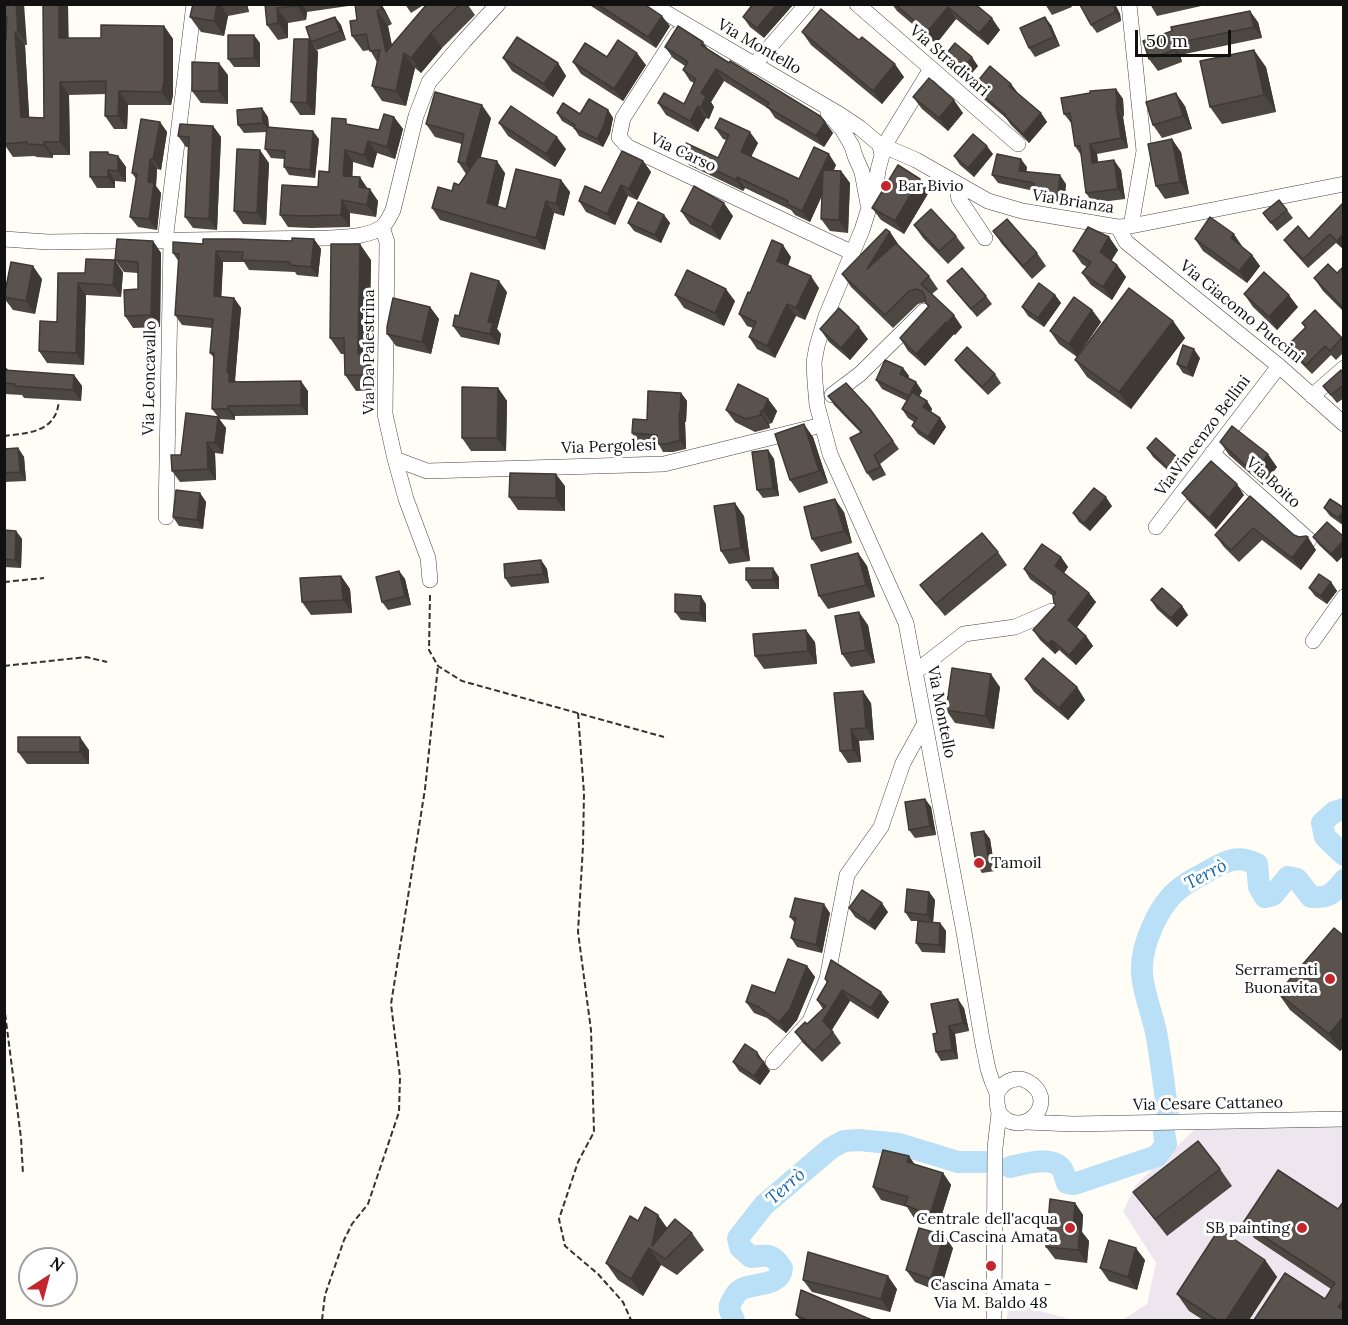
<!DOCTYPE html>
<html>
<head>
<meta charset="utf-8">
<style>
	body { margin:0 }
	#map { position:relative; width:1348px; height:1325px; overflow:hidden; background:#fffdf5; font-family:Lora,serif }
	canvas { display:block }
	.frame { position:absolute; inset:0; border:6px solid #111; pointer-events:none }
	.north { position:absolute; left:18px; top:1247px; width:60px; height:60px; box-sizing:border-box; background:#fff; border:2px solid #a0a0a0; border-radius:50%; rotate:36deg; font-size:16px; font-weight:700; line-height:24px; text-align:center; color:#111 }
	.north::after { content:''; display:block; margin:auto; width:21px; height:27px; background:#c4262e; clip-path:polygon(50% 0,100% 100%,50% 72%,0 100%) }
	.scale { position:absolute; left:1135px; top:30px; width:96px; height:27px; box-sizing:border-box; border:3px solid #111; border-top:0; padding-left:8px; font-size:18px; line-height:21px; white-space:nowrap; color:#111; -webkit-text-stroke:4px #fff; paint-order:stroke }
</style>
</head>
<body>
<div id="map">
<canvas width="1348" height="1325"></canvas>
<div class="frame"></div>
<div class="north">N</div>
<div class="scale">50 m</div>
</div>
<script>
const c = document.querySelector('canvas').getContext('2d');
c.lineJoin = 'round';
function paint(path, color) { c.fillStyle = color; c.fill(path, 'evenodd'); }
function trace(path, color, width, dash) { c.strokeStyle = color; c.lineWidth = width; c.lineCap = dash ? 'butt' : 'round'; c.setLineDash(dash || []); c.stroke(path); }
function write(font, color, halo, rows, align = 'center') {
  c.font = font + ' Lora,serif'; c.lineWidth = 6; c.setLineDash([]); c.textBaseline = 'middle'; c.strokeStyle = halo; c.fillStyle = color; for (const [text, x, y, turn = 0] of rows) {
    c.save(); c.translate(x, y); c.rotate((+turn || 0) * Math.PI / 180); c.textAlign = isNaN(turn) ? turn : align; if (halo) c.strokeText(text, 0, 0); c.fillText(text, 0, 0); c.restore();
  }
}
paint(new Path2D(`
	M1343,1125V1320H1122L1147,1304L1156,1263L1123,1211L1136,1185L1194,1130Z
	M1008,1302L1073,1320H1007Z`), '#eee6ef');
trace(new Path2D(`
	M1344,809L1334,812L1322,823L1325,837L1344,855
	M1168,1114C1164,1087 1161,1059 1156,1032C1152,1013 1144,995 1142,974C1140,946 1159,902 1183,886C1189,881 1196,878 1203,874C1223,863 1234,853 1257,864L1259,887L1265,897L1273,895L1288,877L1297,879L1311,897C1329,898 1332,895 1344,880
	M1010,1167C1023,1164 1053,1155 1062,1169C1064,1172 1065,1178 1067,1183L1074,1184L1157,1156L1166,1144L1164,1133
	M734,1320C730,1312 727,1307 733,1299C735,1296 736,1293 739,1291C751,1281 780,1289 782,1268C772,1253 768,1255 751,1257L740,1247L738,1238L764,1205L831,1148L844,1141L859,1140L899,1144L958,1162H984`), '#b9e0f7', 22);
const minor = new Path2D(`
	M651,4L839,114L860,128L879,144L916,160L988,201L1022,211L1118,227L1131,226L1344,184
	M857,4L1018,144
	M1129,4L1144,151L1131,226
	M677,34L623,118L619,137L628,147L853,253
	M754,65L807,4
	M828,113L842,129L852,146L855,156L862,172L868,204
	M879,144L881,149L882,155L878,170L876,186L862,230L826,316L817,346L814,362L815,382L817,405L830,454L906,623L964,932L982,1039L988,1069L992,1081L997,1093V1103L999,1113L995,1148L994,1320
	M881,151L931,69
	M956,184L959,199L985,238
	M382,227L387,242L385,414L395,459L406,499L428,558L430,580
	M1118,227L1126,242L1279,366L1344,424
	M4,239L48,242L328,238C344,237 369,237 382,227C387,223 390,216 393,210L416,116L429,82L465,40L498,4
	M165,241L194,4
	M832,395L860,374L924,311
	M1312,396L1344,368
	M1212,453L1309,540
	M395,459L427,471L664,464L822,425
	M166,517L171,241
	M1156,527L1279,366
	M1313,641L1344,597
	M915,672L964,634L1015,627L1052,611
	M773,1062L810,1021L827,979L847,875L881,827L903,763L925,723
	M997,1093C1002,1084 1010,1078 1020,1079C1025,1079 1029,1082 1033,1085C1057,1106 1021,1140 999,1113
	M1026,1122L1073,1124L1344,1119`);
trace(minor, '#444', 16);
trace(new Path2D(`
	M4,436C21,434 45,433 54,417C57,413 58,407 59,402
	M4,582L44,578
	M430,595L429,650L438,666L462,681L664,737
	M4,666L86,657L107,662
	M578,713L584,793L583,846L578,932L591,1030L594,1132L578,1162L559,1219L565,1246L598,1274L623,1302L631,1320
	M4,1005L21,1138L23,1174
	M322,1320L325,1295L344,1240L352,1224L368,1204L399,1112L400,1077L391,1004L425,789L438,666`), '#333', 2, [6, 3]);
trace(minor, '#fff', 15);
paint(new Path2D(`
	M4,4L27,45H25L29,117L44,118L43,4H68V38H101L164,26L173,39V95L171,105H128L127,129H114L105,116L106,94L69,95L70,155H53V158L36,157L35,156L13,157L4,144V40H6V31H4Z
	M193,4H247L249,12L228,16L224,36L201,32L190,17Z
	M265,4H381L392,24L388,26L392,45L427,4H469L468,5L475,15L442,48L421,73L415,68L406,106L382,101L372,86L377,62L370,50L363,51L352,36L357,20L355,5L307,12L306,20L288,23V38L278,40L267,25Z
	M405,4H425L411,13Z
	M588,4H644L670,26L656,48Z
	M753,4L764,38L750,27L743,17Z
	M892,4H975L1000,30L988,45L956,19L936,44L897,11Z
	M1045,4H1070L1072,7L1052,15Z
	M1115,4L1120,14L1121,21L1097,33L1091,25Z
	M1150,4H1210L1157,16Z
	M335,17L341,25L346,40L317,50L311,42Z
	M1258,22L1262,38L1180,55L1182,62L1158,71L1149,59L1143,41Z
	M1051,25L1060,46L1035,57L1029,48Z
	M802,32L859,40L904,77L882,104L811,45Z
	M309,39L318,52L315,115H300L291,102Z
	M703,42L708,49L825,122L833,133L824,147L775,118L769,109L724,81L711,102L714,107L709,119L706,118L698,132L666,115L658,103L684,104L694,83L690,81L683,70L685,66L673,58L665,47Z
	M260,43V67H234L228,59Z
	M607,57L646,65L623,101L581,74L573,62Z
	M503,58L558,63L566,76L553,97L512,71Z
	M941,60L978,66L964,82L947,68Z
	M1266,67L1276,112L1222,124L1210,107Z
	M228,75V104L201,103L192,91Z
	M1011,84L1017,92L1016,93L1041,113L1047,122L1029,143L1011,125L1006,118L979,95L973,87Z
	M1116,89L1123,99L1124,116L1123,117L1128,148L1097,154L1098,162L1121,170L1125,199L1093,203L1086,193L1081,155L1075,146L1072,124L1064,114Z
	M913,97L963,113L948,131L922,109Z
	M1185,106L1192,129L1162,138L1153,125Z
	M608,110L613,118L610,133L603,147L579,136L574,128L562,121L557,113L580,114Z
	M268,117L269,127L319,139L315,178L289,175L284,167V159L271,158L265,149L267,132L244,133L238,125Z
	M394,117L403,129L395,159L377,153L373,168L353,162L352,176L368,189L378,201L376,217L350,213V227L311,228L288,227L280,215L318,187L329,172L350,125L379,130Z
	M491,118L481,157L505,173L498,206L506,209L561,180L570,192L564,216L554,213L545,250L440,220L432,208L459,185L466,174L458,162L462,144L435,137L426,124Z
	M160,122L167,132L161,170L157,169L156,186L161,193L157,230L138,227L130,217L136,179L132,173Z
	M499,123L566,149L555,167L508,136Z
	M213,126L221,137L217,230L193,228L185,217L189,147H186L178,136Z
	M715,128L758,143L751,157L799,179L836,165L834,170L841,171L850,183L848,233L830,231L821,219L822,195L810,222L795,215L791,210L745,188L743,191L689,165L681,154L718,158L726,140L723,139Z
	M1181,152L1189,194L1165,199L1156,186Z
	M993,154L974,177L960,165L954,156Z
	M110,155L118,156L126,167V182L115,181V188H97L90,177Z
	M643,161L651,172L637,200L628,196L615,225L586,212L579,201L601,193Z
	M269,163L266,225L243,224L234,211Z
	M1027,167L1026,172L1066,184L1064,203L1040,201L1034,193V191L998,183L992,175Z
	M929,192L904,234L881,220L872,208Z
	M1344,205V248L1343,249L1336,243L1308,268L1290,248L1284,240L1309,239Z
	M1287,210L1293,218L1277,231L1263,213Z
	M681,211L733,216L720,240L690,224Z
	M664,215L670,223L661,243L634,231L628,223Z
	M914,225L956,236L965,248L948,264L923,238Z
	M993,231L1037,253L1046,266L1032,279L1002,244Z
	M890,232L898,244V245L929,276L938,289L932,294L962,327L955,335L954,334L925,366L908,351L900,338L928,307L925,302L918,304L893,328L851,287L842,274Z
	M1109,237L1118,250L1111,260L1117,265L1126,277L1112,300L1091,285L1082,273L1087,267L1082,264L1073,251Z
	M314,239L321,249L318,277L297,275L295,272L249,270L244,262H223L221,297L234,298L241,308L235,380L236,382L308,391V415L235,416V420L219,419L226,428L223,454L215,453L216,480L180,482L172,471L181,455L218,417L212,409L214,358L210,353L212,328L182,325L175,315L179,262L173,253L203,244L292,241Z
	M1195,239L1242,246V247L1252,255L1260,266L1247,283L1203,251Z
	M153,241L161,253L160,327L133,328L125,316L138,289V273L124,272L115,260Z
	M791,257L788,266L819,288L805,320L796,316L775,358L757,349L749,337L753,328L747,326L739,314L750,293Z
	M371,260L369,359L376,369V390L356,391L345,375L344,354H341L330,338Z
	M1344,266V312L1323,291L1314,278L1337,273Z
	M123,272L121,297L86,295L84,365L47,363L39,351L57,322L58,273H85Z
	M42,279L35,314L13,310L4,298Z
	M947,281L986,296L992,304L977,317L953,289Z
	M507,292L497,329L501,334L499,345L461,337L453,326L459,316Z
	M1244,294L1298,307L1277,330L1253,307Z
	M675,295L735,301L724,326L684,308Z
	M1055,295L1061,303L1044,327L1028,316L1022,307Z
	M430,307L439,319L431,354L396,346L387,334Z
	M1092,310L1101,322L1077,357L1059,344L1050,331Z
	M1173,321L1185,338L1131,409L1087,377L1075,360Z
	M1302,323L1342,338L1344,340V352L1336,360L1331,355L1312,374L1293,355L1287,346L1305,328Z
	M820,329L868,339L850,360L829,342Z
	M1200,358L1193,377L1183,373L1177,364Z
	M955,360L995,374L1001,383L988,395L961,368Z
	M4,365L9,371L74,375L82,386L81,401L24,398L22,395L4,394Z
	M903,368L909,376L908,378L916,382L922,391L919,396L927,401L932,409L931,412L940,418L946,427L934,445L918,434L912,426L914,422L908,418L902,409L907,401L882,389L876,380Z
	M1344,373V398L1337,403L1323,386Z
	M498,388L507,401L506,451H471L462,438Z
	M681,393L687,401L686,422H685L686,449L673,452H663L658,443L637,441L632,433L647,420Z
	M828,396L870,409L899,449L880,464L886,475L873,481L867,473L861,433L834,405Z
	M768,399L777,411L772,423L769,424L770,428L755,432L735,422L726,410Z
	M813,437L828,483L799,493L790,480Z
	M1220,442L1277,467L1263,485L1229,455Z
	M18,448L24,457L26,481L4,482V449Z
	M1147,448L1185,467L1175,477L1153,457Z
	M768,450L774,459L779,496L763,498L757,490Z
	M565,486V511L518,510L509,497Z
	M200,493L206,502L203,529L179,526L173,517Z
	M1182,493L1244,495L1216,529L1190,503Z
	M1250,496L1294,535L1316,550L1301,570L1262,540L1239,562L1224,547L1215,535Z
	M1112,506L1090,531L1079,522L1073,513Z
	M1324,508H1344V526L1330,516Z
	M844,512L852,543L821,552L812,539Z
	M744,516L750,561L729,564L721,551Z
	M4,530L16,531L22,539L21,568L4,567Z
	M1313,537H1344V555L1337,562L1319,545Z
	M998,552L1007,565L945,616L929,597L920,585Z
	M858,553L867,566L875,597L828,609L819,596Z
	M1061,557L1068,567L1064,573L1096,602L1077,627L1086,636L1093,646L1076,665L1059,650L1055,654L1040,640L1033,630L1056,606L1054,603L1053,596L1030,579L1024,569Z
	M541,560L547,569L549,583L511,587L505,578Z
	M399,571L405,579L411,605L388,610L382,602Z
	M341,576L350,589L352,613L311,615L302,602Z
	M779,577V589H752L746,580Z
	M1331,582L1337,591L1327,604L1315,596L1309,588Z
	M1151,600L1182,606L1188,615L1177,627L1157,609Z
	M706,604V622L681,620L675,612Z
	M868,625L875,663L851,667L842,654Z
	M815,642L817,664L764,669L755,656Z
	M1025,679L1077,687L1085,700L1068,720L1034,692Z
	M1000,687L994,729L955,723L946,710Z
	M834,693L871,703L874,740L859,741L861,762L848,763L840,751Z
	M89,750V764H27L18,752Z
	M925,799L931,807L936,835L915,838L909,830Z
	M984,831L990,839L995,871L982,873L976,864Z
	M929,892L935,900L933,922L940,923L946,931L945,953L922,952L916,943L918,921H911L905,912Z
	M849,908L888,912L875,930L855,917Z
	M830,913L822,953L797,947L791,938L795,923L790,917Z
	M1344,936V1047L1340,1051L1290,1010L1278,993Z
	M807,966L815,977L797,1020L786,1033L767,1018L754,1013L746,1002L775,993Z
	M825,979L881,992L889,1002L878,1019L850,1001L832,1030L841,1043L822,1062L803,1043L795,1032L807,1024L823,1009L817,1000L827,983Z
	M964,1008L969,1031L955,1034L958,1059L941,1061L936,1052L937,1033Z
	M763,1061L770,1071L760,1085L739,1071L733,1062Z
	M914,1164L943,1173L951,1185L938,1227L914,1218L907,1207L881,1200L873,1187Z
	M1220,1169L1232,1186L1167,1236L1133,1192Z
	M1075,1203L1083,1215L1082,1232L1089,1241L1087,1263L1055,1259L1046,1247Z
	M1338,1209L1344,1320L1325,1299L1331,1289L1254,1238L1243,1223Z
	M638,1221L692,1233L704,1250L677,1275L661,1265L643,1296L618,1280L606,1263Z
	M953,1248L940,1292L915,1282L906,1270Z
	M1145,1260L1137,1290L1109,1281L1100,1268Z
	M1265,1260L1277,1277L1249,1320H1203L1189,1311L1177,1294Z
	M803,1280L897,1289L890,1312L812,1292Z
	M796,1315L872,1320H800Z`), '#4d4742');
paint(new Path2D(`
	M16,4H24L27,45L18,32Z
	M59,4H68L69,51L59,38Z
	M217,4H220L228,16L224,36L214,21Z
	M244,4H247L249,12Z
	M296,4H302L307,12L306,20Z
	M379,4H381L385,10L392,24Z
	M777,4H794L764,38L757,28Z
	M1114,4H1115L1120,14L1121,21L1115,12Z
	M948,7L956,19L936,44L927,32Z
	M277,8L288,23V38L278,23Z
	M377,11L388,26L396,67L386,52Z
	M1250,11L1258,22L1262,38L1254,27Z
	M662,16L670,26L656,48L648,37Z
	M335,17L341,25L346,40L340,31Z
	M1045,17L1051,25L1060,46L1054,37Z
	M992,18L1000,30L988,45L979,33Z
	M164,26L173,39V95L171,105L162,92Z
	M15,32L25,45L30,130L21,117Z
	M431,33L442,48L421,73L411,58Z
	M254,35L260,43V67L254,58Z
	M309,39L318,52L315,115L307,103Z
	M1172,44L1180,55L1182,62L1174,50Z
	M1254,50L1266,67L1276,112L1264,95Z
	M404,53L415,68L406,106L396,91Z
	M637,53L646,65L623,101L614,89Z
	M972,57L978,66L964,82L958,74Z
	M219,63L228,75V104L219,91Z
	M558,63L566,76L553,97L544,84Z
	M895,64L904,77L882,104L873,91Z
	M716,69L724,81L711,102L714,107L709,119L701,107V93Z
	M60,82L69,95L70,155L60,142Z
	M1011,84L1017,92L1015,95L1009,86Z
	M1116,89L1123,99L1124,116L1117,106Z
	M119,91L128,105L127,129L118,116Z
	M1176,93L1185,106L1192,129L1183,116Z
	M954,100L963,113L948,131L939,118Z
	M482,105L491,118L475,177L466,164Z
	M698,106L706,118L698,132L690,121Z
	M1116,106L1123,117L1128,148L1121,138Z
	M262,108L268,117L269,131L263,123Z
	M608,110L613,118L610,133L603,147L597,139Z
	M1041,113L1047,122L1029,143L1023,134Z
	M394,117L403,129L395,159L387,147Z
	M160,122L167,132L161,170L153,159Z
	M825,122L833,133L824,147L816,136Z
	M213,126L221,137L217,230L209,219Z
	M313,131L319,139L315,178L310,170Z
	M750,132L758,143L748,163L741,152Z
	M557,137L566,149L555,167L546,154Z
	M1172,139L1181,152L1189,194L1180,182Z
	M368,141L377,153L373,168L364,155Z
	M44,142L53,155V158L44,145Z
	M1090,144L1097,154L1099,173L1092,163Z
	M987,146L993,154L974,177L968,168Z
	M260,150L269,163L266,225L257,213Z
	M345,150L353,162L352,188L343,176Z
	M829,154L836,165L810,222L802,211Z
	M118,156L126,167V182L118,171Z
	M150,159L157,169L156,186L161,193L157,230L149,219L148,182Z
	M1021,159L1027,167L1025,180L1019,171Z
	M1114,160L1121,170L1125,199L1118,189Z
	M497,161L505,173L496,215L487,203Z
	M643,161L651,172L637,200L629,189Z
	M108,170L115,181V188L108,177Z
	M841,171L850,183L848,233L839,220Z
	M1060,175L1066,184L1064,203L1058,195Z
	M360,177L368,189L359,187Z
	M737,177L745,188L743,191L736,180Z
	M920,179L929,192L904,234L895,221Z
	M561,180L570,192L564,216L556,204Z
	M621,185L628,196L615,225L607,214Z
	M370,189L378,201L376,217L367,205Z
	M342,200L350,213V227L341,215Z
	M546,201L554,213L545,250L536,238Z
	M724,203L733,216L720,240L711,227Z
	M664,215L670,223L661,243L655,235Z
	M890,232L898,244L876,281L867,269Z
	M1344,233V248L1343,249L1337,241Z
	M1234,234L1242,246L1239,250L1231,238Z
	M1109,237L1118,250L1109,265L1100,252Z
	M314,239L321,249L318,277L311,267Z
	M153,241L161,253L160,327L151,315Z
	M360,244L371,260L369,359L376,369V390L365,375L358,354Z
	M783,245L791,257L785,273L777,261Z
	M216,251L223,262L221,306L214,296Z
	M1252,255L1260,266L1247,283L1239,271Z
	M115,260L123,272L121,297L113,285Z
	M1117,265L1126,277L1112,300L1103,287Z
	M33,266L42,279L35,314L26,301Z
	M811,276L819,288L805,320L796,308Z
	M499,281L507,292L497,329L501,334L499,345L490,334L488,322Z
	M78,283L86,295L84,365L76,353Z
	M726,289L735,301L724,326L715,313Z
	M1055,295L1061,303L1044,327L1038,318Z
	M1289,295L1298,307L1277,330L1269,317Z
	M234,298L241,308L235,380L237,383L229,382L227,372Z
	M787,304L796,316L775,358L767,346Z
	M430,307L439,319L431,354L422,342Z
	M1092,310L1101,322L1077,357L1069,344Z
	M954,315L962,327L955,335L947,323Z
	M1173,321L1185,338L1131,409L1119,392Z
	M946,322L954,334L925,366L916,354Z
	M859,327L868,339L850,360L841,348Z
	M1194,349L1200,358L1193,377L1187,368Z
	M903,368L909,376L906,383L900,374Z
	M74,375L82,386L81,401L73,390Z
	M301,381L308,391V415L301,405Z
	M916,382L922,391L915,405L909,396Z
	M498,388L507,401L506,451L497,438Z
	M681,393L687,401L686,422L680,414Z
	M768,399L777,411L772,423L763,411Z
	M927,401L932,409L929,416L923,407Z
	M228,406L235,416V420L228,409Z
	M760,411L769,424L770,428L761,415Z
	M679,414L685,422L686,449L680,440Z
	M218,417L226,428L223,454L215,443Z
	M940,418L946,427L934,445L928,437Z
	M804,424L813,437L828,483L819,471Z
	M207,442L215,453L216,480L208,469Z
	M18,448L24,457L26,481L20,472Z
	M768,450L774,459L779,496L773,488Z
	M1268,454L1277,467L1263,485L1254,473Z
	M874,455L880,464L886,475L880,467Z
	M1179,459L1185,467L1175,477L1169,469Z
	M556,474L565,486V511L556,498Z
	M1237,484L1244,495L1216,529L1209,518Z
	M200,493L206,502L203,529L197,520Z
	M1106,497L1112,506L1090,531L1084,523Z
	M835,499L844,512L852,543L844,531Z
	M735,503L744,516L750,561L741,548Z
	M1344,511V526L1338,518Z
	M16,531L22,539L21,568L15,560Z
	M1308,537L1316,550L1301,570L1292,558Z
	M1344,540V555L1337,562L1331,554Z
	M858,553L867,566L875,597L866,585Z
	M1061,557L1068,567L1062,576L1055,566Z
	M541,560L547,569L549,583L543,574Z
	M773,568L779,577V589L773,580Z
	M399,571L405,579L411,605L405,596Z
	M341,576L350,589L352,613L343,600Z
	M1331,582L1337,591L1327,604L1321,596Z
	M1089,593L1096,602L1075,630L1068,620Z
	M701,596L706,604V622L700,613Z
	M1182,606L1188,615L1177,627L1171,618Z
	M859,612L868,625L875,663L866,650Z
	M806,630L815,642L817,664L808,651Z
	M1086,636L1093,646L1076,665L1069,655Z
	M1052,640L1059,650L1055,654L1048,644Z
	M991,674L1000,687L994,729L985,716Z
	M1077,687L1085,700L1068,720L1059,708Z
	M863,691L871,703L874,740L866,728Z
	M851,729L859,741L861,762L853,750Z
	M80,737L89,750V764L80,752Z
	M925,799L931,807L936,835L930,826Z
	M984,831L990,839L995,871L989,862Z
	M929,892L935,900L933,923L927,915Z
	M882,903L888,912L875,930L869,922Z
	M824,904L830,913L822,953L816,945Z
	M940,923L946,931L945,953L939,945Z
	M807,966L815,977L797,1020L786,1033L779,1022Z
	M842,990L850,1001L830,1032L823,1021Z
	M881,992L889,1002L878,1019L871,1008Z
	M958,999L964,1008L969,1031L963,1023Z
	M1344,1016V1047L1340,1051L1329,1034Z
	M949,1026L955,1034L958,1059L952,1050Z
	M757,1052L770,1071L760,1085L754,1076L758,1057Z
	M909,1156L918,1169L907,1162Z
	M943,1173L951,1185L938,1227L930,1215Z
	M1075,1203L1083,1215L1082,1232L1089,1241L1087,1263L1078,1250L1073,1228Z
	M658,1215L670,1232L652,1246Z
	M944,1235L953,1248L940,1292L931,1279Z
	M649,1248L661,1265L643,1296L631,1279Z
	M1136,1248L1145,1260L1137,1290L1128,1277Z
	M1265,1260L1277,1277L1249,1320H1226Z
	M888,1276L897,1289L890,1312L881,1299Z
	M1344,1299V1315L1338,1307Z`), '#3f3936');
const building = new Path2D(`
	M4,4H16L18,32H15L21,117L44,118L43,4H59V38H101V25L164,26V82L162,92L119,91L118,116H105L106,81L60,82V142H44V145L27,144V142L4,144V40H6L7,17H4Z
	M193,4H217L214,21L190,17Z
	M265,4H296V6L277,8L278,23L267,25Z
	M355,4H379L382,9L377,11L386,52L427,4H460L431,33L411,58L404,53L396,91L372,86L380,50L370,51L366,34L352,36L350,21L357,20Z
	M597,4H644L662,16L648,37Z
	M753,4H777L757,28L743,17Z
	M895,4H975L992,18L979,33L948,7L927,32Z
	M1114,4L1115,12L1091,25L1080,5Z
	M821,9L859,40L862,37L895,64L873,91L802,32Z
	M1250,11L1254,27L1172,44L1174,50L1149,59L1143,41L1172,31L1171,27Z
	M335,17L340,31L311,42L306,27Z
	M1045,17L1054,37L1029,48L1020,28Z
	M678,26L703,42L701,45L729,63L730,61L820,116L825,122L816,136L767,107L769,103L716,69L701,93L706,96L701,107L698,106L690,121L658,103L664,93L684,104L696,79L683,70L688,62L665,47Z
	M228,35H254V58L228,59Z
	M517,37L558,63L544,84L503,58Z
	M294,39H309L307,103L291,102Z
	M618,40L637,53L614,89L573,62L585,43L607,57Z
	M955,43L972,57L958,74L941,60Z
	M1254,50L1264,95L1210,107L1200,61Z
	M192,62L219,63V91H192Z
	M990,66L1011,84L1009,86L1041,113L1023,134L1005,116L1006,115L973,87Z
	M929,78L954,100L939,118L913,97Z
	M1116,89L1117,106H1116L1121,138L1090,144L1092,163L1114,160L1118,189L1086,193L1080,146H1075L1070,113L1064,114L1061,98L1090,93V91Z
	M435,92L482,105L466,164L458,162L464,134L426,124Z
	M1176,93L1183,116L1153,125L1146,102Z
	M589,99L608,110L604,125L597,139L574,128L575,125L557,113L563,103L580,114Z
	M511,106L557,137L546,154L499,123Z
	M262,108L263,123L238,125L237,110Z
	M384,114L394,117L387,147L368,141L364,155L345,150L343,176L360,177L359,187L370,189L367,205L342,200L341,215L303,216L280,215L282,185L318,187L319,171L329,172L332,118L346,119V124L379,130Z
	M720,118L750,132L741,152L799,179L814,147L829,154L802,211L787,204L788,201L737,177L736,180L681,154L686,143L718,158L729,135L715,128Z
	M141,119L160,122L153,159H150L148,182L154,183L149,219L130,217L137,174L132,173Z
	M180,124L213,126L209,219L185,217L189,137L178,136Z
	M267,127L313,131L310,170L284,167L285,151L265,149Z
	M973,134L987,146L968,168L954,156Z
	M1172,139L1180,182L1156,186L1148,144Z
	M237,149L260,150L257,213L234,211Z
	M622,151L643,161L629,189L621,185L607,214L579,201L585,186L601,193Z
	M90,152H108V154L118,156V171L108,170V177H90Z
	M997,154L1021,159L1019,171L1060,175L1058,195L1034,193V183L992,175Z
	M478,157L497,161L487,203L506,209L516,169L561,180L556,204L546,201L536,238L432,208L438,187L452,191L454,183L459,185Z
	M898,165L920,179L895,221L872,208Z
	M823,170L841,171L839,220L821,219Z
	M694,186L724,203L711,227L681,211Z
	M1279,200L1287,210L1271,223L1263,213Z
	M638,202L664,215L655,235L628,223Z
	M1342,204L1344,205V233L1337,241L1330,234L1303,259L1284,240L1298,226L1309,239Z
	M931,209L956,236L939,251L914,225Z
	M1210,217L1234,234L1231,238L1252,255L1239,271L1195,239Z
	M1007,219L1037,253L1023,266L993,231Z
	M1088,227L1109,237L1100,252L1117,265L1103,287L1082,273L1091,262L1073,251Z
	M886,229L890,232L867,269L896,243L929,276L921,284L954,315L947,323L946,322L916,354L900,338L929,306L925,302V297L923,292L917,289L909,291L885,315L842,274Z
	M292,238L314,239L311,267L290,265V262L242,260L243,252L216,251L214,296L234,298L227,372H229V382L301,381V405L228,406V409H212L214,353H210L213,319L175,315L179,254L173,253V242L203,244V239H237L292,241Z
	M117,239L153,241L151,315L125,316L124,290L138,289V262L115,260Z
	M772,240L783,245L777,261L811,276L796,308L787,304L767,346L749,337L756,322L739,314L748,292L750,293Z
	M331,244H360L358,354H365V375H345L344,338H330Z
	M86,259L115,260L113,285L78,283L76,353L39,351L40,321L57,322L58,273H85Z
	M11,262L33,266L26,301L4,297Z
	M1328,264L1337,273L1344,266L1343,308L1314,278Z
	M962,268L986,296L971,309L947,281Z
	M687,270L726,289L715,313L675,295Z
	M1264,272L1289,295L1269,317L1244,294Z
	M471,273L499,281L488,322L493,323L490,334L453,326L455,315L459,316Z
	M1039,283L1055,295L1038,318L1022,307Z
	M1129,288L1173,321L1119,392L1075,360Z
	M1074,297L1092,310L1069,344L1050,331Z
	M393,298L430,307L422,342L387,334V327Z
	M839,308L859,327L841,348L820,329Z
	M1315,310L1342,338L1330,351L1325,346L1306,365L1287,346L1306,327L1302,323Z
	M1183,345L1194,349L1187,368L1177,364Z
	M967,347L995,374L982,387L955,360Z
	M885,360L903,368L900,374L916,382L909,396L876,380Z
	M4,370L74,375L73,390L15,386V384L4,383Z
	M1341,370L1344,373V390L1341,387L1331,395L1323,386Z
	M846,383L870,409L893,441L874,455L880,467L867,473L850,438L862,432L828,396Z
	M738,384L768,399L763,411H760L761,415L746,419L726,410Z
	M462,387L498,388L497,438H462Z
	M648,391L681,393L680,414H679L680,440L667,444H658L657,435L632,433L633,419L647,420Z
	M912,392L927,401L923,407L940,418L928,437L912,426L917,418L902,409Z
	M186,413L218,417L215,443L207,442L208,469L172,471L171,455H181Z
	M804,424L819,471L790,480L775,434Z
	M1232,426L1268,454L1254,473L1220,442Z
	M1156,438L1179,459L1169,469L1147,448Z
	M18,448L20,472L4,473V449Z
	M768,450L773,488L757,490L752,452Z
	M1211,461L1237,484L1209,518L1182,493Z
	M510,473L556,474V498L509,497Z
	M1094,488L1106,497L1084,523L1073,513Z
	M176,490L200,493L197,520L173,517Z
	M1250,496L1294,535L1299,537L1306,536L1308,537L1292,558L1253,528L1231,550L1215,535Z
	M835,499L844,531L812,539L804,507Z
	M1330,499L1344,508V511L1338,518L1324,508Z
	M735,503L741,548L721,551L714,506Z
	M1327,522L1344,537V540L1331,554L1313,537Z
	M4,530L16,531L15,560L4,559Z
	M982,533L998,552L936,604L920,585Z
	M1042,544L1061,557L1055,566L1089,593L1068,620L1086,636L1069,655L1052,640L1048,644L1033,630L1056,605L1054,603L1053,596L1056,593L1024,569Z
	M858,553L866,585L819,596L811,565Z
	M541,560L543,574L505,578L504,564Z
	M746,568H773V580H746Z
	M399,571L405,596L382,602L376,577Z
	M1319,574L1331,582L1321,596L1309,588Z
	M341,576L343,600L302,602L300,578Z
	M1162,588L1182,606L1171,618L1151,600Z
	M675,594L701,596L700,613L675,612Z
	M859,612L866,650L842,654L835,616Z
	M806,630L808,651L755,656L753,634Z
	M1043,658L1077,687L1059,708L1025,679Z
	M952,668L991,674L985,716L946,710Z
	M863,691L866,728L851,729L853,750L840,751L834,693Z
	M18,737H80V752H18Z
	M925,799L930,826L909,830L905,802Z
	M984,831L989,862L976,864L971,833Z
	M907,889L929,892L927,915L905,912Z
	M862,890L882,903L869,922L849,908Z
	M795,898L824,904L816,945L791,938L796,918L790,917Z
	M918,921L940,923L939,945L916,943Z
	M1334,928L1344,936V1016L1329,1034L1278,993Z
	M788,959L807,966L790,1009L779,1022L759,1007L746,1002L752,985L775,993Z
	M831,960L881,992L871,1008L842,990L823,1021L833,1032L814,1051L795,1032L805,1022L807,1024L826,1006L817,1000L828,981L825,979Z
	M958,999L963,1023L949,1026L952,1050L936,1052L933,1034L937,1033L931,1004Z
	M745,1044L757,1052L758,1057L764,1062L754,1076L733,1062Z
	M1198,1141L1220,1169L1155,1219L1133,1192Z
	M883,1150L909,1156L907,1162L943,1173L930,1215L905,1205L908,1197L873,1187Z
	M1278,1170L1338,1209L1344,1201V1299L1338,1307L1344,1310L1343,1320H1254L1285,1273L1325,1299L1335,1283L1243,1223Z
	M1050,1199L1075,1203L1073,1228H1080L1078,1250L1046,1247Z
	M645,1207L658,1215L652,1246L675,1219L692,1233L665,1259L649,1248L631,1279L606,1263L630,1216L638,1221Z
	M919,1228L944,1235L931,1279L906,1270Z
	M1219,1229L1265,1260L1226,1320H1217L1177,1294Z
	M1109,1240L1136,1248L1128,1277L1100,1268Z
	M808,1252L888,1276L881,1299L803,1280Z
	M801,1290L872,1320H807L796,1315Z`);
paint(building, '#5a524d');
trace(building, '#3f3936', 1.5);
for (const [x, y, r, color] of [
	[886,186,6,"#c4262e"],
	[979,863,6,"#c4262e"],
	[1330,979,6,"#c4262e"],
	[1070,1228,6,"#c4262e"],
	[1302,1228,6,"#c4262e"],
	[991,1266,6,"#c4262e"]
]) { const dot = new Path2D(); dot.arc(x, y, r, 0, 2 * Math.PI); c.fillStyle = color; c.fill(dot); trace(dot, '#fff', 2); }
write('16px', '#111', '#fff', [
	["Via Montello",759,47,30],
	["Via Stradivari",949,61,41],
	["Via Carso",683,153,25],
	["Via Brianza",1073,202,9],
	["Via Giacomo Puccini",1241,312,39],
	["Via Da Palestrina",369,352,-90],
	["Via Leoncavallo",150,378,-89],
	["Via Vincenzo Bellini",1203,436,-53],
	["Via Pergolesi",609,447,-2],
	["Via Boito",1273,483,42],
	["Via Montello",941,712,79],
	["Via Cesare Cattaneo",1208,1104,-1]
]);
write('16px', '#111', '#fff', [
	["Bar Bivio",898,186,"left"],
	["Tamoil",991,863,"left"],
	["Serramenti",1318,970],
	["Buonavita",1318,988],
	["Centrale dell'acqua",1058,1219],
	["di Cascina Amata",1058,1237],
	["SB painting",1290,1228],
	["Cascina Amata -",991,1285,"center"],
	["Via M. Baldo 48",991,1303,"center"]
], 'right');
write('italic 18px', '#1768a6', '#fff', [
	["Terrò",1206,875,-28],
	["Terrò",786,1187,-41]
]);
</script>
</body>
</html>
